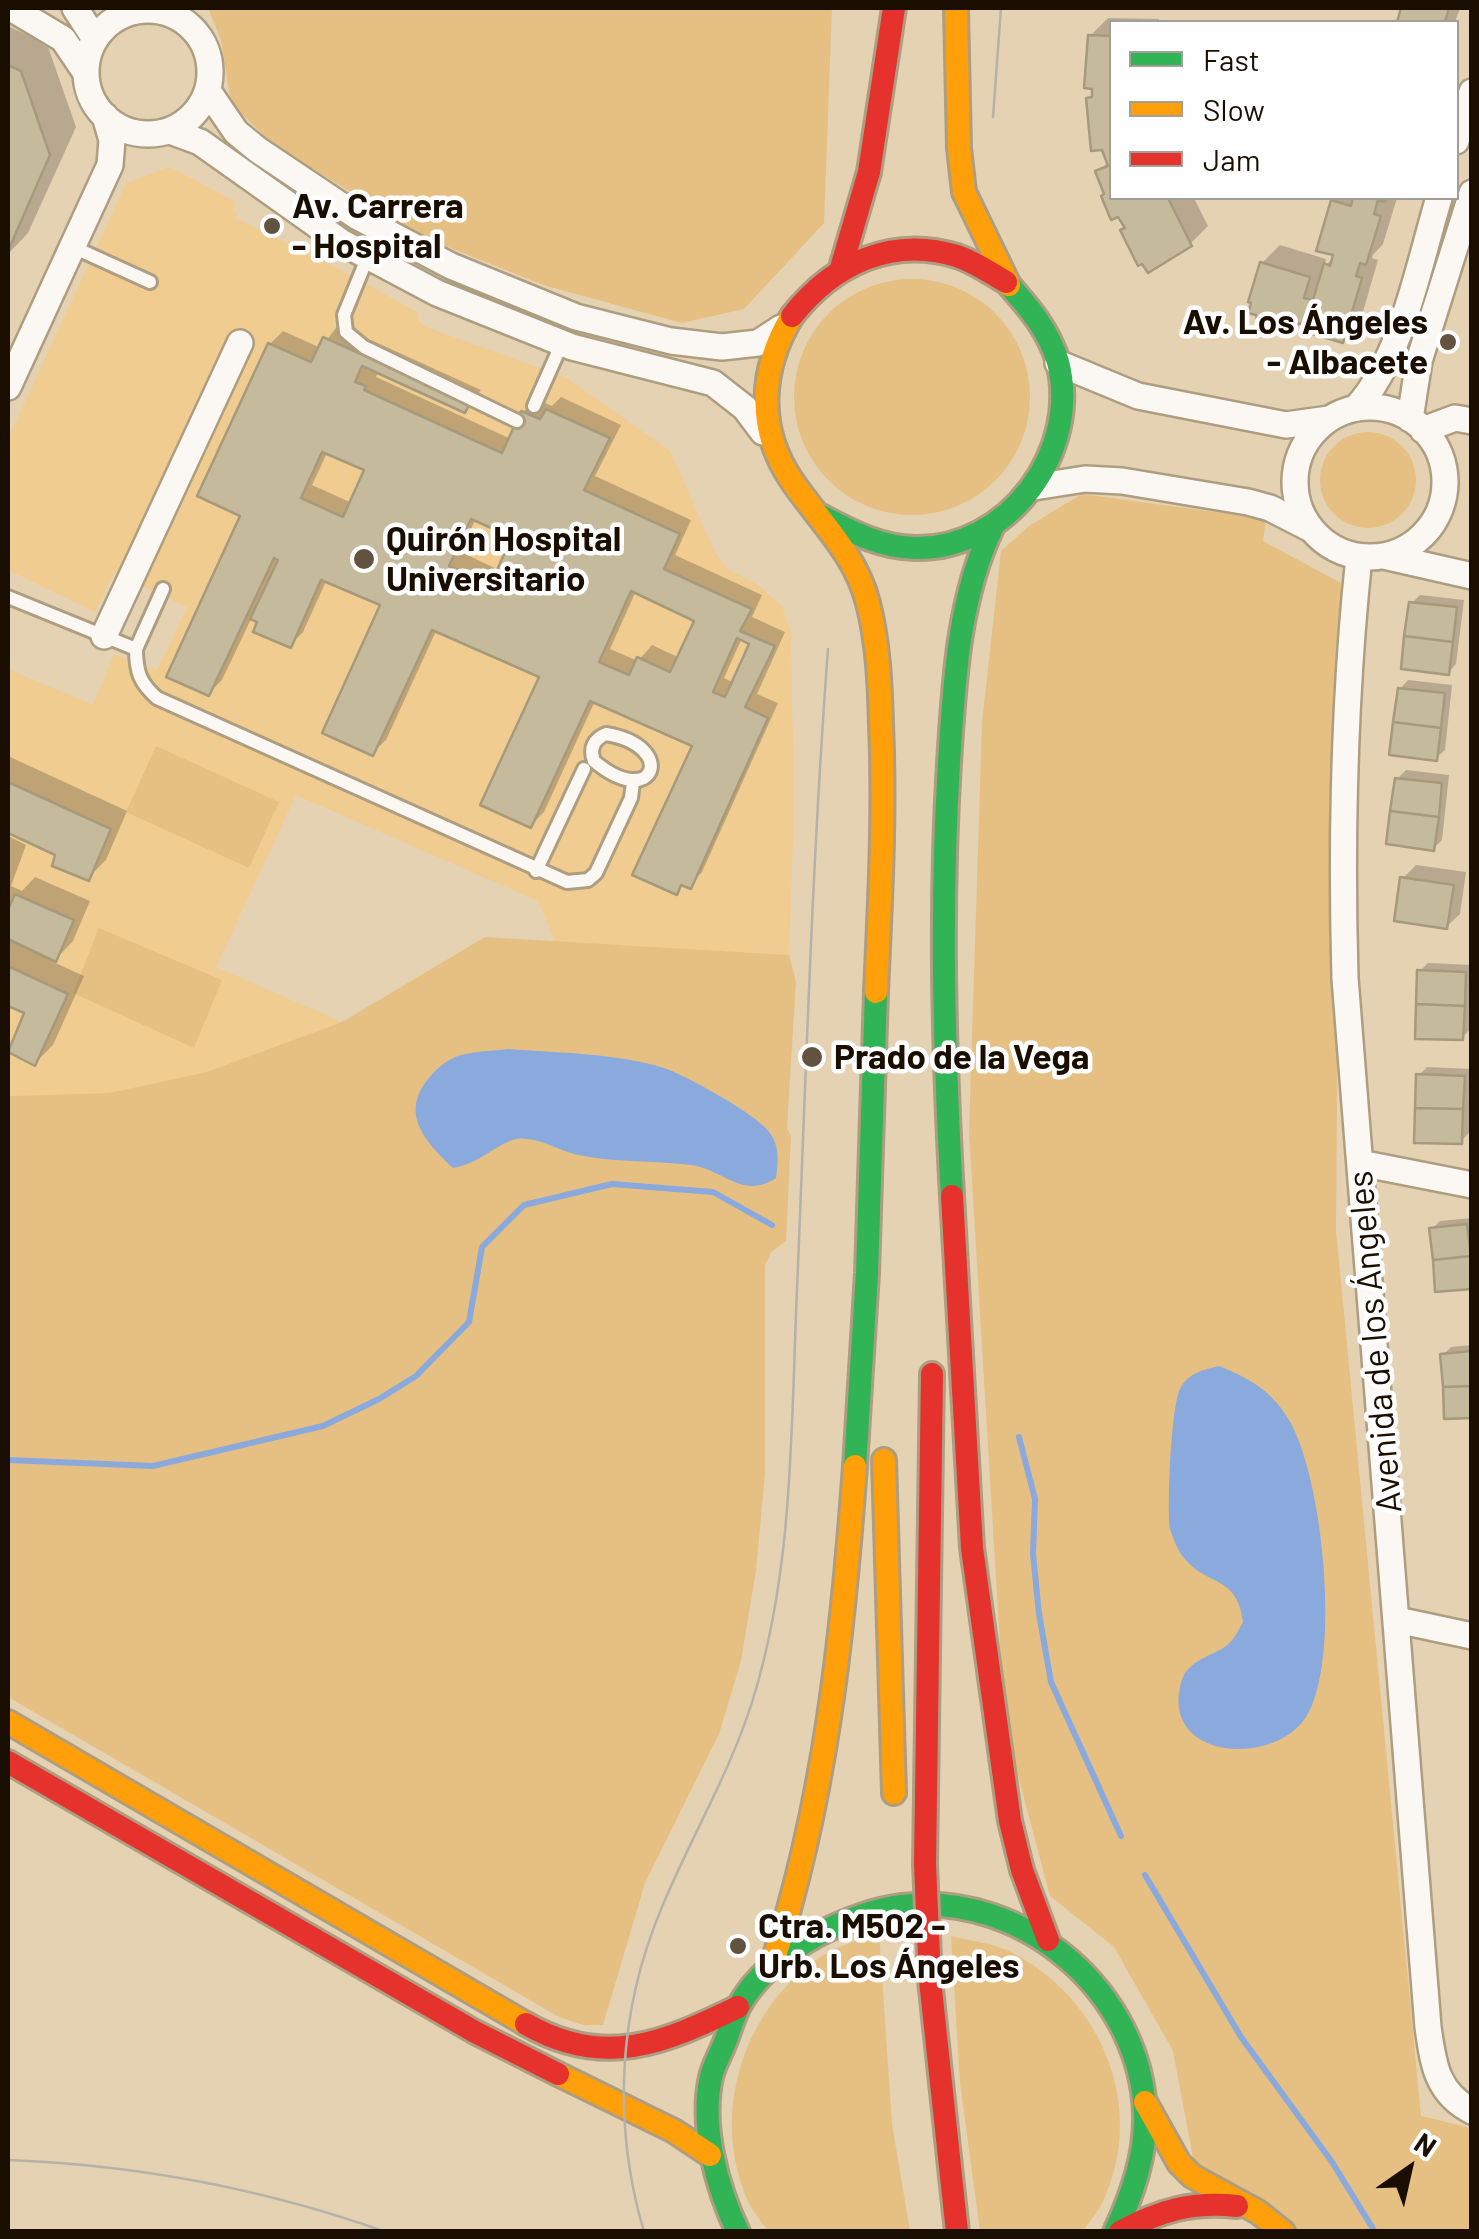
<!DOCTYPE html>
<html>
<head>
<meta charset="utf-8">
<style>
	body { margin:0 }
	#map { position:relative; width:1479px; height:2239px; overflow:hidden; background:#e5d2b3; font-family:Barlow,sans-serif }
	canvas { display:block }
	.frame { position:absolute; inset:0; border:10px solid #1a0e00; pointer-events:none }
	.legend { position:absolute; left:1109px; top:20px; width:350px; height:180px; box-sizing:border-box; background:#fefefe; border:2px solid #a39e98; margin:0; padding:12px 18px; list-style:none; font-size:30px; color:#1a0e00 }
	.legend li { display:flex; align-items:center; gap:20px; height:50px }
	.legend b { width:50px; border:2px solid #a39e98 }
	.north { position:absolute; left:1359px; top:2119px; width:100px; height:100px; -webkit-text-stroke:8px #fefefe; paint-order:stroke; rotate:34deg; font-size:28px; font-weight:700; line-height:40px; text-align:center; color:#1a0e00 }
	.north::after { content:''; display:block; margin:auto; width:35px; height:45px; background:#1a0e00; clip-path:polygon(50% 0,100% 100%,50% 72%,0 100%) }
</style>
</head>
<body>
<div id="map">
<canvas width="1479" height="2239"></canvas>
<div class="frame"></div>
<ul class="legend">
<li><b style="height:12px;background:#30b455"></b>Fast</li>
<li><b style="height:12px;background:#ff9f0a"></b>Slow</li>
<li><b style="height:12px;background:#e5322d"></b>Jam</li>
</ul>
<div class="north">N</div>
</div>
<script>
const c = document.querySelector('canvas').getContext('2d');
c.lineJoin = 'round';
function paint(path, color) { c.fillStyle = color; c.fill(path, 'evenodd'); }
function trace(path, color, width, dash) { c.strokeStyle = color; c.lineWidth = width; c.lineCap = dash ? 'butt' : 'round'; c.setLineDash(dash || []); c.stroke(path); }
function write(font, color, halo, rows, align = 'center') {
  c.font = font + ' Barlow,sans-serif'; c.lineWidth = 9; c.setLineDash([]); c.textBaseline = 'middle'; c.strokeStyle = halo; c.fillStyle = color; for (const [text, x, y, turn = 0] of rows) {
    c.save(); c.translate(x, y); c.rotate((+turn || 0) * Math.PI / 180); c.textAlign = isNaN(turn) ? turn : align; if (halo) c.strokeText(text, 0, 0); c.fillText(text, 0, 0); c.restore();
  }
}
paint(new Path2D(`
	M170,167L236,202L233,210L237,212L235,218L322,260L419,313L418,320L426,327L567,378L670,451L714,550L726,568L758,585L782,606L791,634L794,811L789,955L555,942L538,901L296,795L216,967L342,1022L207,1072L109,1093L8,1096V669L93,705L114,654L157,670L187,607L114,573L95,612L8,570V439L126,183Z`), '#f0cc91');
paint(new Path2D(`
	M208,8H832L824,223L744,309L682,323L543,285L426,238L272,144L231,103L221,40Z
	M794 397a118 118 0 1 1 236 0a118 118 0 1 1-236 0Z
	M1320 480a48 48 0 1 1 96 0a48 48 0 1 1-96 0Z
	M1082,494L1266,519L1263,541L1341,583L1336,1230L1421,2116L1471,2128V2231H1298L1194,2163L1173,2051L1114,1947L1050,1896L1005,1727L969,1132L982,723L1001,551L1029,526Z
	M156,746L279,802L249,868L126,812Z
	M99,928L222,980L194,1048L73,993Z
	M485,937L789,955L796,981L787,1128L791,1136L786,1241L771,1252L765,1266V1473L756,1571L741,1661L719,1734L645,1883L603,2025H583L559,2017L8,1697V1096L109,1093L207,1072L342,1022Z
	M879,1932L892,2124L910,2231H768C761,2221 752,2211 747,2199C711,2115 742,2013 816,1960C834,1947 859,1940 879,1932Z
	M951,1936C970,1941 993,1943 1011,1952C1100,1997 1147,2105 1104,2199C1099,2211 1090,2221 1083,2231H980L960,2083Z`), '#e5c082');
paint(new Path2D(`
	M508,1049C559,1053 615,1053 664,1068C685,1075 758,1115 770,1133C780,1147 778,1163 776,1178C742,1200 725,1170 691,1165C654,1160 601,1163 568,1152C552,1147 533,1136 516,1139C496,1144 479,1164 453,1168C428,1144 401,1117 425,1083C435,1070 445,1060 461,1055C476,1051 493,1051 508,1049Z
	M1219,1366C1249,1378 1272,1391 1289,1420C1323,1477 1342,1661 1306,1717C1273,1768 1160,1759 1181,1683C1187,1660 1209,1658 1226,1646C1234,1640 1238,1631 1243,1622C1237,1571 1203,1589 1179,1551C1176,1545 1172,1535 1170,1529C1167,1506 1171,1407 1180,1389C1188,1373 1203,1370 1219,1366Z`), '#8aa9dc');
paint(new Path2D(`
	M1404,8H1460L1455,22H1398Z
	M1108,18L1159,19V22H1112V198H1194L1208,226L1190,244L1127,227L1098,172L1109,161L1088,99L1095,93L1090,36Z
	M8,26L47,44L76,127L28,233L8,254Z
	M1337,198H1397L1383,244L1373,255L1372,258L1378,260L1360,322L1342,340L1302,322L1295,329L1262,263L1280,245L1326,259L1324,267L1337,254L1333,201Z
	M338,325L481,390L465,410L378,371L376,377L511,439L523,412L536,399L552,406L561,397L621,425L595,476L691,520L675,555L762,595L752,617L785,632L757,694L778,703L702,872L689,886L685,884L676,892L695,745L595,701L544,812L531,825L542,676L437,629L386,740L372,753L383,604L327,579L303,632L290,645L252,617L222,680L209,693L243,515L270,344L283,331L321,348ZM328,451L368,469L352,503L312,485ZM476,518L515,536L499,570L461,552ZM636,591L697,619L680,658L652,645L638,661L610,649ZM742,638L752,643L734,683L724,678Z
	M1420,595L1464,600L1456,664L1448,673L1412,603Z
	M1408,680L1452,685L1445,750L1436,758L1400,689Z
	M8,756L127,811L106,860L88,878L58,853L8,830Z
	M1406,770L1449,775L1442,840L1434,848L1397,779Z
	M8,836L26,845L11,886L22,891L35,877L90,901L73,941L53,962L84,976L53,1045L35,1063L27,1012L8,1003Z
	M1416,865L1466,872L1460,914L1446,927L1403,878Z
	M1428,963L1472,965L1471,1029L1462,1037L1420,971Z
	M1427,1067L1472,1069L1469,1133L1461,1141L1418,1076Z
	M1472,1218V1286L1432,1229L1440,1221Z
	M1472,1345V1416L1443,1355L1451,1347Z`), '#0003');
trace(new Path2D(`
	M1019,1437L1035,1499L1033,1554L1039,1614L1051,1682L1121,1836
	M8,1460L153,1466L323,1426L379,1399L416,1376L469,1322L482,1247L524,1205L612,1184L713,1192L772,1225
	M1145,1875L1241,2037L1332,2162L1375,2232`), '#8aa9dc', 6);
const building = new Path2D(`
	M1401,8H1449L1445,22H1397Z
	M1088,35L1112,36V198H1168L1192,246L1148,273L1142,264L1138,266L1120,230L1125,228L1118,217L1111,220L1101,196L1104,194L1095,171L1108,166L1102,150L1091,151L1086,98L1092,97V89L1084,88Z
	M8,65L21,71L50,155L8,251Z
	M1353,198H1386L1385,202L1378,200L1374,214L1381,216L1366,265L1360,263L1356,276L1362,278L1343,343L1306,332L1308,326L1298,323L1296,332L1257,320L1256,315L1248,313L1251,303L1248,302L1260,262L1310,277L1304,298L1313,300L1324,263L1330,266L1333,255L1316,251L1331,200L1351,206Z
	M323,337L470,403L465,413L362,366L355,382L366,386L364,390L502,453L521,411L540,419L546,409L610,438L584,490L680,534L664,569L752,609L740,631L775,646L745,707L768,718L691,889L681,885L677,895L632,875L692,746L590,701L531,828L480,805L539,677L432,630L373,756L322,733L380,605L321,580L291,648L253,632L257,622L250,619L278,560L274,558L209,696L166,677L240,516L197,496L268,343L311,362ZM322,452L364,470L343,517L301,498ZM471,519L512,537L490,585L449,566ZM631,591L694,621L670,672L637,657L629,675L599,662ZM737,638L749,644L725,697L713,692Z
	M1409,602L1457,607L1453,642L1404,636Z
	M1404,636L1453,642L1449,675L1401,669Z
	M1398,688L1445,693L1441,728L1393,722Z
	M1393,722L1441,728L1437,761L1389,755Z
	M1395,778L1442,783L1439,817L1390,811Z
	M8,782L111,829L89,881L52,866L55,855L8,833Z
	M1390,811L1439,817L1434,851L1386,844Z
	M1400,877L1454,885L1447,929L1394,921Z
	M15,894L74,920L56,962L8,939V910Z
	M8,966L68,994L35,1066L8,1052L24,1013L8,1006Z
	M1417,970L1466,972L1465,1006L1416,1004Z
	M1416,1004L1465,1006L1463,1040L1415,1039Z
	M1416,1074L1465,1076L1463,1109L1415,1108Z
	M1415,1108L1463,1109L1462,1144L1414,1143Z
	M1467,1224L1471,1256L1433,1260L1429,1228Z
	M1471,1256L1472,1289L1435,1292L1433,1260Z
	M1472,1351V1386L1443,1387L1440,1354Z
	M1472,1386V1418L1444,1419L1443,1387Z`);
paint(building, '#c5ba9c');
trace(building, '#a69a7c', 2.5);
const lane = new Path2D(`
	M73,247L150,282
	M368,256L344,315L346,332L364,347L517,421
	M534,406L562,343
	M8,597L136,649L163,589
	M136,649C136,672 140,683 157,698L567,882L588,880L596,873L631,798L633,782
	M606,734C679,746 654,812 594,761C589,748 594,739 606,734Z
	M536,871L584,769`);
const street = new Path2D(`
	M11,8L63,39L86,73
	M75,8L95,39
	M86 72a62 62 0 1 1 124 0a62 62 0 1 1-124 0Z
	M208,91L236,132L258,150L358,217L451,266L576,317L671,341L722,347L758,343L781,328
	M170,131L200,142L341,242L437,293L572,347L713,383L745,408L763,432
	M1456,141L1472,92
	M1058,363L1138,396L1286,425L1329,419
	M8,387L110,165L112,140L105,116
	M1295 482a75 75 0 1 1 150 0a75 75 0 1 1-150 0Z
	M1356,408C1402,359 1419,263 1439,198
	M1410,419L1419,361L1472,193
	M1423,430L1455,418L1472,421
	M1034,487L1085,479L1122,481L1248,502L1270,508L1311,529
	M1384,556L1472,576
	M1359,557C1344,698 1341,837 1345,978L1428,2027C1433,2062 1436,2093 1472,2111
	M104,636L240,343
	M1360,1163L1472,1185
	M1397,1620L1472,1636`);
const fast = new Path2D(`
	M821,516C852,532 879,547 915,548C1008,550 1081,451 1058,362C1049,331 1030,309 1009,285
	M952,1196C944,1052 940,908 949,763C954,684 958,598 993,526
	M855,1466L867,1273L876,992
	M738,2232C717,2188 700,2126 711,2077C714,2064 721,2053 725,2042C730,2030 733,2017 739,2006C756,1975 786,1952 817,1935C844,1921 871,1910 902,1906C1024,1891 1142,1993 1145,2115C1146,2156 1132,2195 1115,2232`);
const slow = new Path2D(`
	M956,8L959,148L964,192L1009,285
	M792,316C760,369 756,428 792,481C820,522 855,553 868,603C878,642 880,684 881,724C885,814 880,903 876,992
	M884,1460L894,1793
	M8,1722L526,2024
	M772,1965C825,1804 843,1635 855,1466
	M558,2074L674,2131L710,2155
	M1145,2102L1179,2163L1192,2176L1258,2212L1283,2232`);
const jam = new Path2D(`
	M841,268L869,172L894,8
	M792,316C833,264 891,236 957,256C975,262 990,273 1006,282
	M952,1196L972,1548L1010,1821L1022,1870L1048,1940
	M8,1762L475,2032L558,2074
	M925,1864L932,1374
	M526,2024C604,2069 664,2043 738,2007
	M1120,2232C1159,2211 1192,2201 1237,2206`);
trace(lane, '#ae9e81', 18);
trace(street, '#ae9e81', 30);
trace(fast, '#ae9e81', 28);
trace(slow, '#ae9e81', 28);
trace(jam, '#ae9e81', 28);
trace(lane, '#fbf8f4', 12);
trace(street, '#fbf8f4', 25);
trace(fast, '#30b455', 22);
trace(slow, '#ff9f0a', 22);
trace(jam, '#e5322d', 22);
trace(new Path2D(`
	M993,117L1001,8
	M8,2160C139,2165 262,2188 386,2232
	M644,2232C612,2123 618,2011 662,1907C691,1837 731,1771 753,1699C794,1567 791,1425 797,1289C806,1076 812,862 828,649`), '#b6b2aa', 2.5);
const jamBridge = new Path2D(`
	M925,1864L930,1980L957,2232`);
trace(jamBridge, '#ae9e81', 28, []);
trace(jamBridge, '#e5322d', 22);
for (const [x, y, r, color] of [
	[272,226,10,"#61533f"],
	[1448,342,10,"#61533f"],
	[364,559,12,"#61533f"],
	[812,1057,12,"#61533f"],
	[738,1946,10,"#61533f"]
]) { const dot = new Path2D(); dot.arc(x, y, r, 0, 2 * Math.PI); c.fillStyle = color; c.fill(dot); trace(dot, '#fefefe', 4); }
write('bold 35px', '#1a0e00', '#fefefe', [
	["Av. Carrera",292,206],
	["- Hospital",292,246],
	["Av. Los Ángeles",1428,322,"right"],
	["- Albacete",1428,362,"right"],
	["Quirón Hospital",386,539],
	["Universitario",386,579],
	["Prado de la Vega",834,1057],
	["Ctra. M502 -",758,1926],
	["Urb. Los Ángeles",758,1966]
], 'left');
write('35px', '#1a0e00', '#fefefe', [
	["Avenida de los Ángeles",1375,1342,-95]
]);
</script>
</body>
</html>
